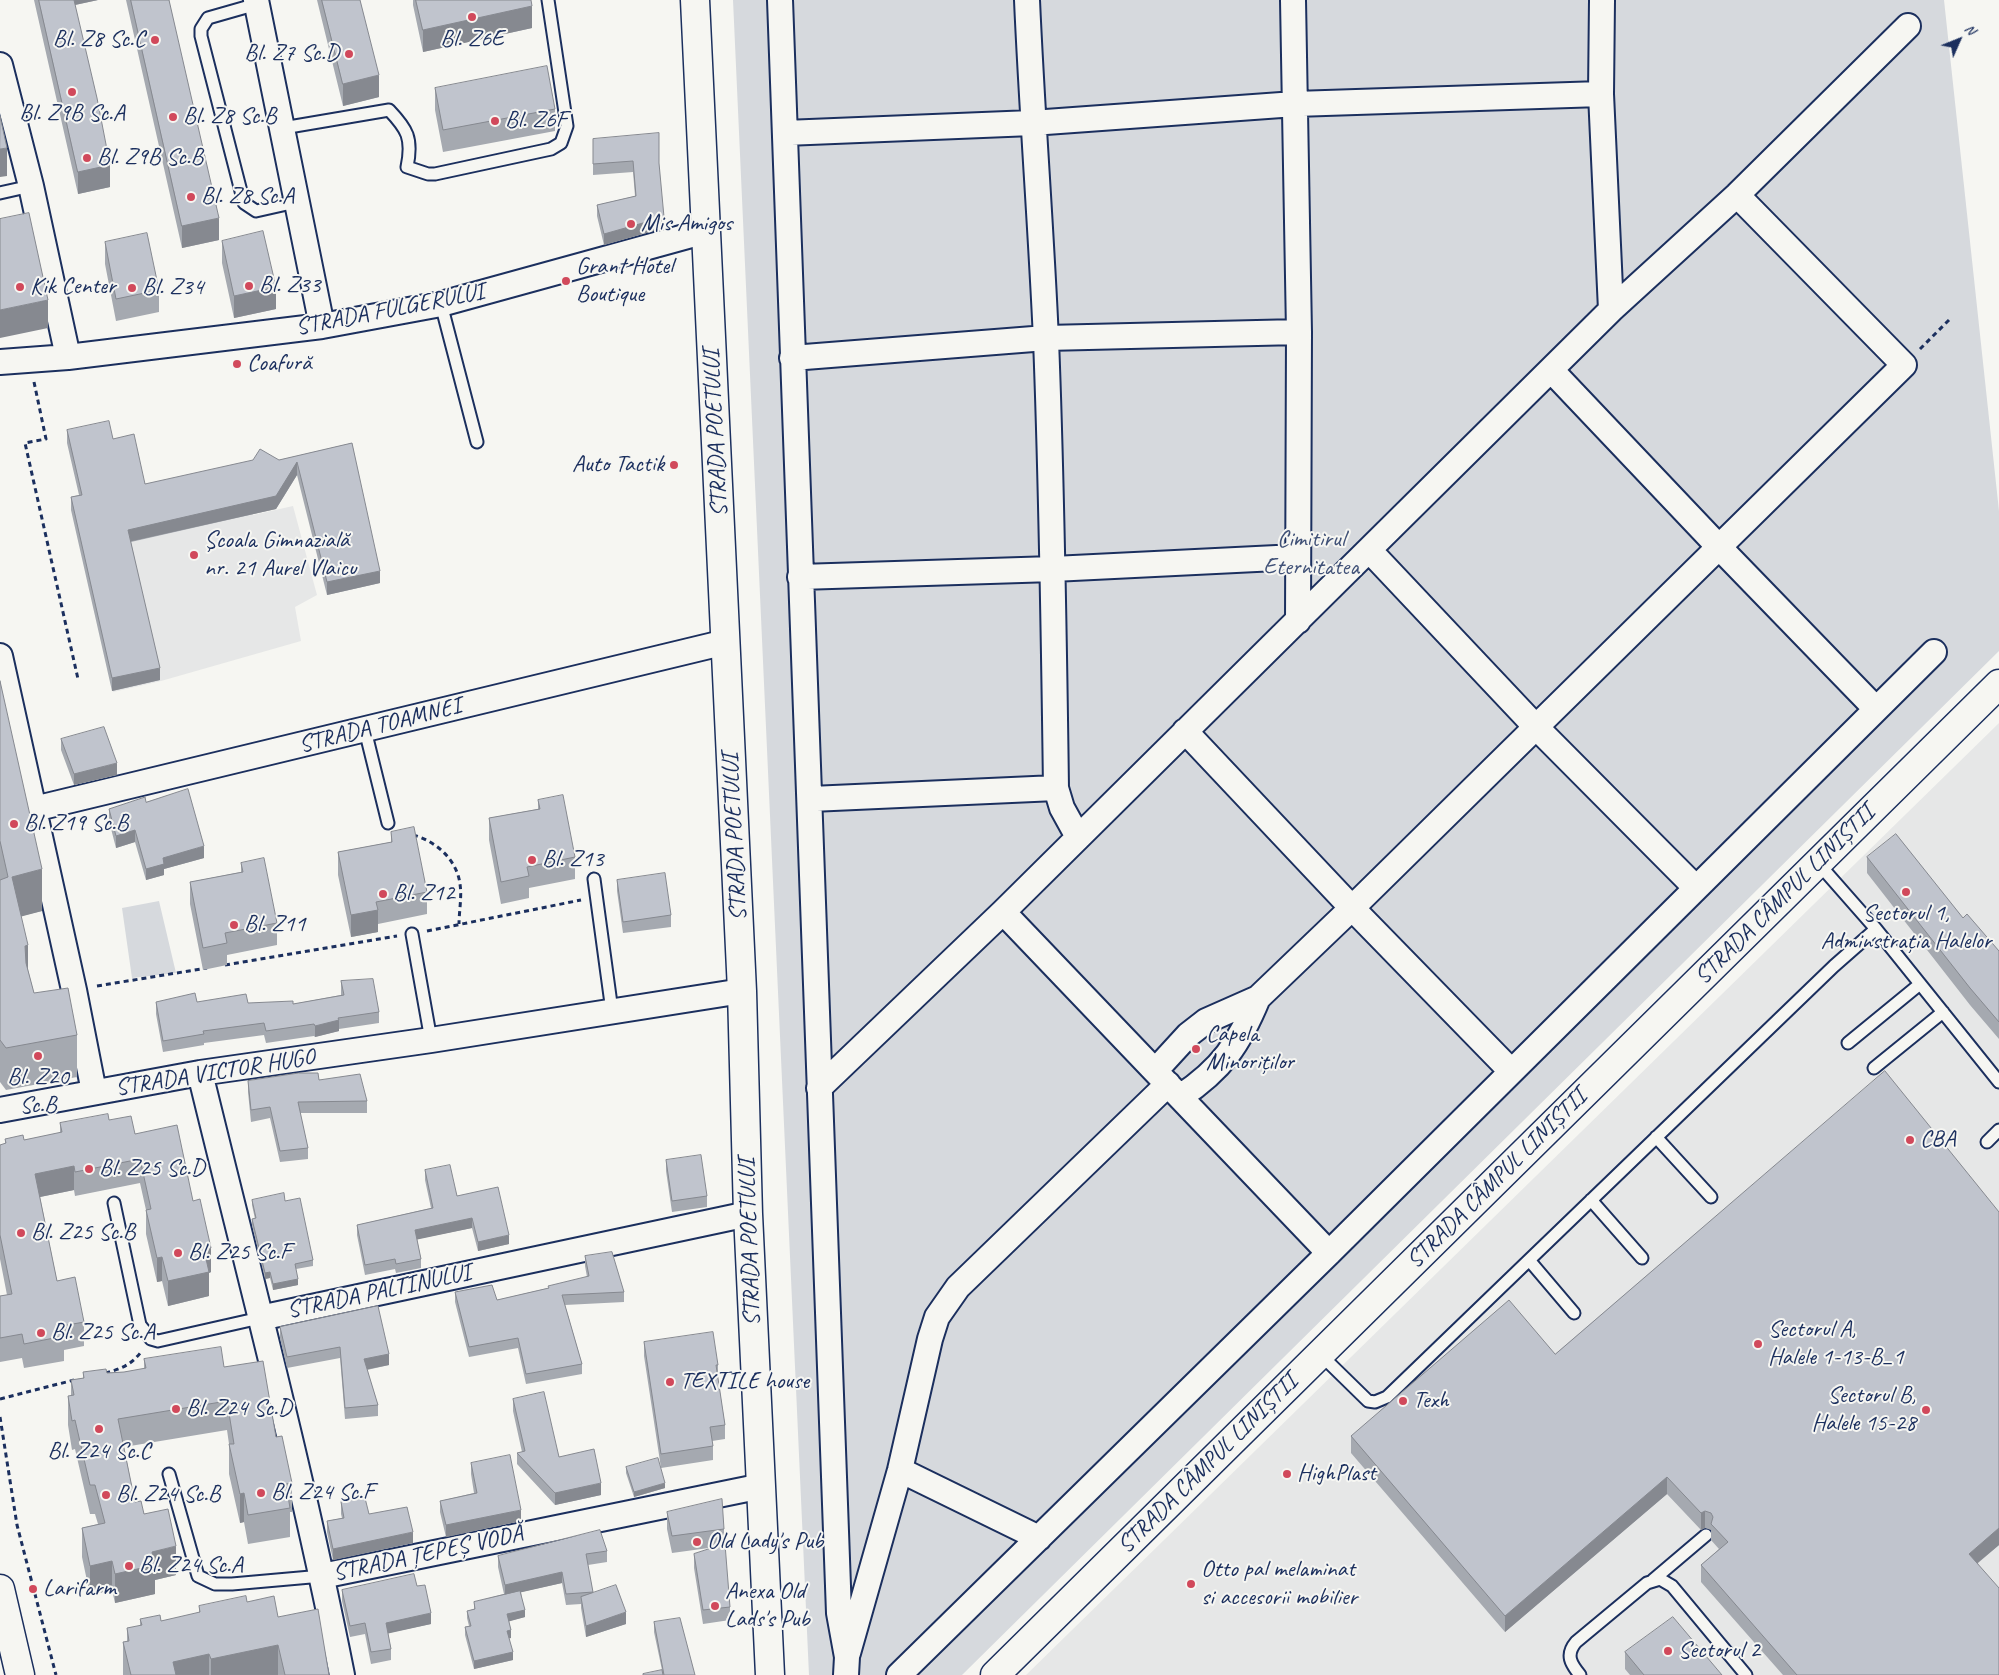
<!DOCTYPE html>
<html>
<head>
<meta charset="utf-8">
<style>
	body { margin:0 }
	#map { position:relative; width:1999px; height:1675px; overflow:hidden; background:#f6f6f2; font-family:Caveat,sans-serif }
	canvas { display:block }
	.north { position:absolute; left:1934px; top:15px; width:50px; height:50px; -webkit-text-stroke:4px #f6f6f2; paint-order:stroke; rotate:46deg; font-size:14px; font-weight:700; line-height:20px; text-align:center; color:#1b2f5e }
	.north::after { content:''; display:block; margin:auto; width:18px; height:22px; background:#1b2f5e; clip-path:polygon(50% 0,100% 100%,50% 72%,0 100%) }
</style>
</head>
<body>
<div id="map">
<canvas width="1999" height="1675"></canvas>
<div class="north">N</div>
</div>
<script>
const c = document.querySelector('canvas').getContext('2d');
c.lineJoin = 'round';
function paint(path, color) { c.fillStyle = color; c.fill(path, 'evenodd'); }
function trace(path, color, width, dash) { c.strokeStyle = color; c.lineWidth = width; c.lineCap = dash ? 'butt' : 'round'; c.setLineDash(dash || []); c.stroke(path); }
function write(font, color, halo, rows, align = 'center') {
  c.font = font + ' Caveat,sans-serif'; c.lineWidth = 4; c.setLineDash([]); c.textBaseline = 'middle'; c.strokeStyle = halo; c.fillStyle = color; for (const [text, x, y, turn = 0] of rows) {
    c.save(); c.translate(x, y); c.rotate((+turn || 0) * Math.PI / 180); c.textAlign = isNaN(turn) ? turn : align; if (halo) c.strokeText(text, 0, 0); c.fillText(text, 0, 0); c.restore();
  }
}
paint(new Path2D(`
	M244,476L253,515L293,506L317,595L295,607L301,641L161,681L113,692L72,511L147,498Z
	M1999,723V1675H1026Z`), '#e6e7e7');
paint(new Path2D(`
	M733,0H1944L1999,511V651L962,1675H809Z
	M159,901L176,973L132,978L122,908Z`), '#d6d9dd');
const lane = new Path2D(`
	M257,4L208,18L201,29V36L244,203L256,211L296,202
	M283,128L389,110C407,129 413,138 407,167L428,174H435L551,149L561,143L567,126L548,0
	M0,193L31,186
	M441,304L477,442
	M365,730L388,823
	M1818,863L1876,929L1999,1082
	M594,879L612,1011
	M412,934L431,1040
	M1848,1043L1920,984
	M1874,1068L1943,1012
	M1656,1137L1711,1197
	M1987,1142L1999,1130
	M1591,1200L1642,1258
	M114,1203L140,1325L151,1339L158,1341L260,1318
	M1529,1260L1574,1313
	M1320,1354L1368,1401L1375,1402L1387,1397L1834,966L1876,929
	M169,1474L198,1576L215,1584H232L322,1576
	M1653,1580L1706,1535
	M1580,1675C1571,1664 1565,1655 1576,1642L1647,1583L1660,1579L1672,1586L1746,1675`);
const street = new Path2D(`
	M256,0L322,326
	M780,0L839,1613L847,1657L846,1675
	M1027,0C1032,114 1041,227 1046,340C1052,490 1054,639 1056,788L1062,808L1078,837
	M1293,0L1299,332L1298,621
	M1602,0L1601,94L1611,310
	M0,65L31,186L68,357
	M785,133L1032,123L1295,104L1601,94
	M792,358L1046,338L1299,332
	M0,362L68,357L322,326L441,304L706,231
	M1552,371L1718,546L1876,709
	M1369,550L1535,726L1696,888
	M800,577L1053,569L1297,557
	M0,656L74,990L94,1092
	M1185,731L1352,908L1511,1071
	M811,799L1056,788
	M34,809L726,642
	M1003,912L1329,1253
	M1155,1071L1188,1035L1206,1021L1258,998L1352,908L1904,365L1737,195
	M200,1073C249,1274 302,1473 342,1675
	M819,1088L1003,912L1611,310L1737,195L1908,26
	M1180,1097C1222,1069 1239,1044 1258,998
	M0,1110L200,1073L431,1040L742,991
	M260,1318L748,1214
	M900,1470L1039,1538
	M322,1576L762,1486
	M848,1653L900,1470L930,1339L937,1317L958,1287L1168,1084
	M899,1675L1329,1253L1934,652`);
const secondary = new Path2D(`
	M695,0L742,991L748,1214L770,1675
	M995,1675L1999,684`);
const primary = new Path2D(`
	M0,1589L20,1675`);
trace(lane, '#1b2f5e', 15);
trace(street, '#1b2f5e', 28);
trace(secondary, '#1b2f5e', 31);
trace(primary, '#1b2f5e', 31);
trace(new Path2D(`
	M1920,349L1949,320
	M34,382L46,439L25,443L78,679
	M413,835C436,841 457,860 460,884C462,897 459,912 459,924
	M427,931L581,900
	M225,965L397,936
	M97,986L207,968
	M105,1373C121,1369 131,1365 141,1352
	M0,1399L74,1380
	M0,1417L17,1525L56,1675`), '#1b2f5e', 3, [5, 4]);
trace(lane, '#f6f6f2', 11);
trace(street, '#f6f6f2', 24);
trace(secondary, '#f6f6f2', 28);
trace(primary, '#f6f6f2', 28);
paint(new Path2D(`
	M34,0H98L75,5L110,187L78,194Z
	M126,0H169L219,240L182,248Z
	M317,0H360L379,97L343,106Z
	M413,0H531L532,28L423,52L413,5Z
	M435,88L555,109V131L443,152L435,110Z
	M593,139L659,166L664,228L604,245L597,216V205L635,196L633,172L593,175Z
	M222,241L276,309L234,318L222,263Z
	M105,242L159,290V312L116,321L105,264Z
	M67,430L113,439L145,484L279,460L352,443L380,583L327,595L297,475L276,509L131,542L160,680L112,691L71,510V497L79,495L67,443Z
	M0,681L42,911L21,916L28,970L34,993L77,1035V1077L6,1090L0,1082Z
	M61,739L117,775L74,785L61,750Z
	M538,800L575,857V879L529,888V898L501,904L489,840V818L538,809Z
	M146,802L204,858L164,869V875L146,880L135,842L116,848L109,821V809Z
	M391,832L427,892V914L378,924V932L351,937L338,875V852L391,842Z
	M1867,857L1963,918L1999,951V1039L1970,1005L1867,873Z
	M241,863L277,923V945L227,955V965L203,970L190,904V882L241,872Z
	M617,880L671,915V927L623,933L617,891Z
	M341,981L379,1012V1023L339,1029V1031L315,1037L314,1036L266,1043L264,1035L204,1043V1045L163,1052L156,1014V1002L293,1004L341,995Z
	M319,1080L367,1101V1113H300L308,1148V1159L280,1162L270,1118L251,1122L248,1092V1081Z
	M109,1120L135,1134L193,1201L211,1272L209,1273V1296L168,1306L162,1281L157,1282L146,1234V1210L140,1183L75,1196L74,1190L40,1197L57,1281L84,1322V1346L64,1350V1361L24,1368L22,1358L0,1362V1296L7,1295L0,1259V1145L5,1144V1139L24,1140L60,1133V1123Z
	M666,1160L707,1196V1207L672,1212L666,1171Z
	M425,1170L457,1196L509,1244L478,1251L472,1228L417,1239L421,1259V1268L396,1273L395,1269L365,1275L357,1235V1225L431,1208L425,1180Z
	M252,1200L285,1201L313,1260V1266L296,1269L298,1285L273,1290L270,1278L265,1279L252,1225V1219H255L252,1205Z
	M1999,1212V1545L1978,1563L1999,1675H1783L1701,1582V1565L1719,1549L1711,1540V1530L1705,1528L1701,1530L1667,1494L1505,1632L1351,1453V1436L1555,1354Z
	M585,1256L624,1292V1302L565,1305L582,1364V1374L526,1384L518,1348L469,1357L455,1302V1292L497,1300L548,1288L587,1277L585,1266Z
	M378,1306L389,1365L367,1370L378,1405V1416L345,1419L340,1358L287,1368L280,1338V1327Z
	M644,1342L718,1365V1379L725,1425V1439L712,1441L713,1446V1460L661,1468L644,1356Z
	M144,1359L224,1367L276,1437L292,1483V1512H290V1537L248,1544L244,1522L240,1523L229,1474V1444L227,1430L124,1447L135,1502L144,1514L176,1575L155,1580V1594L115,1603L112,1590L90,1595L82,1557V1528L98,1524L95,1514H90L75,1449L72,1450L68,1425V1396H71V1380L83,1378V1372L107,1373L124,1372L144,1369Z
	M513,1399L559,1457L601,1495L555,1505L517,1464V1453L522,1452L513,1411Z
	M471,1463L521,1521L446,1537L440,1512V1501L474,1493L471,1474Z
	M626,1467L665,1488L634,1497L626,1473Z
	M341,1502L369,1514L413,1543L333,1560L327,1532V1521L342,1518L341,1514Z
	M667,1512L724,1529V1544L730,1607V1620L703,1624L694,1568V1554L716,1547L672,1553L667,1529Z
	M607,1551V1562L588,1565L593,1593L626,1624L586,1637L581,1608V1604L566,1605L562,1583L521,1592L525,1617L509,1621L511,1638H509L513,1660L474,1669L465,1635V1627L469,1626L467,1618V1611L474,1609V1602L504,1594L498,1567V1556Z
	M417,1586L431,1624L388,1633L391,1649V1660L371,1664L365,1634L350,1637L342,1601V1590Z
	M247,1602L278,1617L329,1675H123V1642H127V1628L140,1626V1619L161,1621L199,1613V1606Z
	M654,1622L695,1675H643L662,1670L654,1632Z
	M1625,1652L1722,1675H1630L1625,1669Z`), '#a5a9b0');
paint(new Path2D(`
	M70,0H98L70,6Z
	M532,6V28L423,52V30Z
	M379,75V97L343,106V84Z
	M7,148V176L0,177V149Z
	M110,165V187L78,194V172Z
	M664,217V228L604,245V234Z
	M219,218V240L182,248V226Z
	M276,287V309L234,318V296Z
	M48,300V328L0,338V310Z
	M297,462V475L276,509L128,542V530Z
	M380,571V583L327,595V582Z
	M160,668V680L112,691V678Z
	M117,763V775L74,785V774Z
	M135,830V842L116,848V836Z
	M204,846V858L164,869V875L146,880V869L163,858Z
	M42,869V911L12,919V877Z
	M378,910V932L351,937V915Z
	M28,945V987L25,988V946Z
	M339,1020V1031L315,1037V1026Z
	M74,1166V1190L35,1198V1174Z
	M472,1218V1228L415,1240V1230Z
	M509,1235V1244L478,1251V1242Z
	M211,1248V1272L209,1273V1296L168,1306V1281L204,1250Z
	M162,1257V1281L157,1282V1258Z
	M270,1272V1278L265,1279V1273Z
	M298,1279V1285L273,1290V1284Z
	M389,1354V1365L364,1370V1359Z
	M1667,1477V1494L1505,1632V1616Z
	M601,1483V1495L555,1505V1493Z
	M665,1483V1488L634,1497V1492Z
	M244,1493V1522L240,1523V1494Z
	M521,1510V1521L446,1537V1525Z
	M1705,1511V1528L1701,1530V1513Z
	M1999,1528V1545L1969,1570V1554Z
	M413,1532V1543L333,1560V1549Z
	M176,1546V1575L155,1580V1594L115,1603V1574L152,1552Z
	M112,1561V1590L90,1595V1566Z
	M562,1572V1583L505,1596V1585Z
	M525,1610V1617L507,1622V1614Z
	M626,1612V1624L586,1637V1626Z
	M431,1613V1624L386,1634V1623Z
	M511,1630V1638L507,1639V1631Z
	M278,1645V1675H211V1659Z
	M513,1652V1660L474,1669V1661Z
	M209,1654V1675H173V1662Z`), '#868990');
const building = new Path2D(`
	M39,0H74L97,98L110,165L78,172Z
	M131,0H169L219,218L182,226Z
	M322,0H360L379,75L343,84Z
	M416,0H531L532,6L423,30Z
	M547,66L555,109L443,130L435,88Z
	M0,116L7,148L0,149Z
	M659,133V163L664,217L604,234L597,205L636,196L633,161L593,164V139Z
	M29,213L48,300L0,310V219Z
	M263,231L276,287L234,296L222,241Z
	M147,233L159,290L116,299L105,242Z
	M109,421L113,439L134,434L145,484L253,460L260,449L279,460L352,443L380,571L327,582L297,462L276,496L128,530L160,668L112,678L71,497L82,495L67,430Z
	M0,681L42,869L12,877L28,945L25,946L26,963L34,993L68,988L77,1035L6,1048L0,1040V880L8,877L0,841Z
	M104,727L117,763L74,774L61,739Z
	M188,789L204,846L163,858L164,864L146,869L135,830L116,836L109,809L145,797L146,802Z
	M563,795L575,857L527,867L529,876L501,882L489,818L540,809L538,800Z
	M414,827L427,892L376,902L378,910L351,915L338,852L392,842L391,832Z
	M1896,834L1963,918L1967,914L1999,951V1022L1970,988L1867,857Z
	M264,858L277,923L225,933L227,943L203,948L190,882L243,872L241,863Z
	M665,873L671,915L623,922L617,880Z
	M373,979L379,1012L338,1018L339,1020L315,1026L314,1024L266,1031L264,1023L203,1031L204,1034L163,1041L156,1002L195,993L197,1002L246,994L248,1003L293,1001V1004L344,995L341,981Z
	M1885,1071L1999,1212V1528L1969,1554L1999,1588V1675H1797L1701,1565L1728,1542L1711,1524L1713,1517L1711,1513L1705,1511L1701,1513L1667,1477L1505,1616L1351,1436L1509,1300L1555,1354Z
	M299,1073H318L319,1080L360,1074L367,1101L298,1102L308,1148L280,1151L270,1107L251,1110L248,1081Z
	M108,1114L109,1120L131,1116L135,1134L177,1125L193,1201L200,1199L211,1248L204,1250L209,1272L168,1281L162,1257L157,1258L146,1210L151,1209L140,1159L75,1172L74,1166L35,1174L57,1281L75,1277L84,1322L62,1326L64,1336L24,1344L22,1334L0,1338V1296L12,1294L0,1235V1145L6,1143L5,1139L23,1135L24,1140L62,1132L60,1123Z
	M701,1155L707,1196L672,1201L666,1160Z
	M450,1165L457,1196L498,1187L509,1235L478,1242L472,1218L415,1230L421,1259L396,1264L395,1259L365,1265L357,1225L433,1208L425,1170Z
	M284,1193L285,1201L300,1198L313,1260L295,1264L298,1279L273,1284L270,1272L265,1273L252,1219L256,1218L252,1200Z
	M612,1252L624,1292L562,1295L582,1364L526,1374L518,1338L469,1347L455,1292L492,1285L497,1300L549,1288L548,1286L589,1276L585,1256Z
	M378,1306L389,1354L364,1359L378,1405L345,1408L340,1347L287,1357L280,1327Z
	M713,1332L718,1365H716L725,1425L710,1427L713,1446L661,1454L644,1342Z
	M221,1347L224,1367L263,1361L276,1437L282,1436L292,1483L286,1484L290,1508L248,1515L244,1493L240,1494L229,1444H234L227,1401L118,1419L135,1502L141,1501L144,1514L168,1509L176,1546L152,1552L155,1565L115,1574L112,1561L90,1566L82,1528L105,1523L95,1485H90L75,1420L72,1421L68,1396L74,1395L71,1380L84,1378L83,1372L106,1369L107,1373L124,1372L146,1368L144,1359Z
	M544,1392L559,1457L594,1449L601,1483L555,1493L517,1453L525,1451L513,1399Z
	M510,1455L521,1510L446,1525L440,1501L477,1493L471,1463Z
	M658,1458L665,1483L634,1492L626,1467Z
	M365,1498L369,1514L407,1507L413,1532L333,1549L327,1521L344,1518L341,1502Z
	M722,1499L724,1529L672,1536L667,1512Z
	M600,1530L607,1551L586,1554L593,1592L566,1594L562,1572L505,1585L498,1556Z
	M725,1544L730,1607L703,1610L694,1554Z
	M414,1574L417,1586L425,1585L431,1613L386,1623L391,1649L371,1652L365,1623L350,1626L342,1590Z
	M616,1585L626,1612L586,1626L581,1597Z
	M520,1591L525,1610L507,1614L511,1630L507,1631L513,1652L474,1661L465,1627L471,1626L467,1611L475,1609L474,1602Z
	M246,1596L247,1602L274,1596L278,1617L318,1609L329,1675H285L278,1645L211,1659L209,1654L173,1662L176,1675H131L123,1642L129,1641L127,1628L142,1625L140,1619L160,1615L161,1621L200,1612L199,1606Z
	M1673,1617L1722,1675H1644L1625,1652Z
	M680,1618L695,1675H664L654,1622Z
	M662,1670L663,1675H643V1674Z`);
paint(building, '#c0c4cd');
trace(building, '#868990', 1);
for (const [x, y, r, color] of [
	[472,17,5,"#d1495b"],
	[155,40,5,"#d1495b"],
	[349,54,5,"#d1495b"],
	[72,92,5,"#d1495b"],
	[173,117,5,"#d1495b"],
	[495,121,5,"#d1495b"],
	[87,158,5,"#d1495b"],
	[191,197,5,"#d1495b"],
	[631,224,5,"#d1495b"],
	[566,281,5,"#d1495b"],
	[249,286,5,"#d1495b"],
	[20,287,5,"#d1495b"],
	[132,288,5,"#d1495b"],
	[237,364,5,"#d1495b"],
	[674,465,5,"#d1495b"],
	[194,555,5,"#d1495b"],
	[14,824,5,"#d1495b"],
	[532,860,5,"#d1495b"],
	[1906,892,5,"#d1495b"],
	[383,894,5,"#d1495b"],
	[234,925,5,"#d1495b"],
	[1196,1049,5,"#d1495b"],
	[38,1056,5,"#d1495b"],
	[1910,1140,5,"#d1495b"],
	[89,1169,5,"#d1495b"],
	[21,1233,5,"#d1495b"],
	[178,1253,5,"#d1495b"],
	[41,1333,5,"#d1495b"],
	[1758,1344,5,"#d1495b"],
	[670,1382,5,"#d1495b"],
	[1403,1401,5,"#d1495b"],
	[176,1409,5,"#d1495b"],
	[1926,1410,5,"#d1495b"],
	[99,1429,5,"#d1495b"],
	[1287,1474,5,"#d1495b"],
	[261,1493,5,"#d1495b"],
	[106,1495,5,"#d1495b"],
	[697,1542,5,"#d1495b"],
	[129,1566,5,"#d1495b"],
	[1191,1584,5,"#d1495b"],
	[33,1589,5,"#d1495b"],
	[715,1606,5,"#d1495b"],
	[1668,1651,5,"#d1495b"]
]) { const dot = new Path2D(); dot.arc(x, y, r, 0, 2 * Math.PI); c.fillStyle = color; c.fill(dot); trace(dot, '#f6f6f2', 2); }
write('24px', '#1b2f5e', '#f6f6f2', [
	["Bl. Z8 Sc.C",145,40,"right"],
	["Bl. Z6E",472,40,"center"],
	["Bl. Z7 Sc.D",339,54,"right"],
	["Bl. Z9B Sc.A",72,114,"center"],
	["Bl. Z8 Sc.B",183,117],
	["Bl. Z6F",505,121],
	["Bl. Z9B Sc.B",97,158],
	["Bl. Z8 Sc.A",201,197],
	["Mis Amigos",641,224],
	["Grant Hotel",576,267],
	["Boutique",576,295],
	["Bl. Z33",259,286],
	["Kik Center",30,287],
	["Bl. Z34",142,288],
	["Coafură",247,364],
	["Auto Tactik",664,465,"right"],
	["Școala Gimnazială",204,541],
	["nr. 21 Aurel Vlaicu",204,569],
	["Bl. Z19 Sc.B",24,824],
	["Bl. Z13",542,860],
	["Bl. Z12",393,894],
	["Sectorul 1,",1906,914,"center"],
	["Adminstrația Halelor",1906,942,"center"],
	["Bl. Z11",244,925],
	["Capela",1206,1035],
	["Minoriților",1206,1063],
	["Bl. Z20",38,1078,"center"],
	["Sc.B",38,1106,"center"],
	["CBA",1920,1140],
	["Bl. Z25 Sc.D",99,1169],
	["Bl. Z25 Sc.B",31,1233],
	["Bl. Z25 Sc.F",188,1253],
	["Sectorul A,",1768,1330],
	["Halele 1-13-B_1",1768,1358],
	["Bl. Z25 Sc.A",51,1333],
	["TEXTILE house",680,1382],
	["Sectorul B,",1916,1396,"right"],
	["Halele 15-28",1916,1424,"right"],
	["Texh",1413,1401],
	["Bl. Z24 Sc.D",186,1409],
	["Bl. Z24 Sc.C",99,1452,"center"],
	["HighPlast",1297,1474],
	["Bl. Z24 Sc.F",271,1493],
	["Bl. Z24 Sc.B",116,1495],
	["Old Lady's Pub",707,1542],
	["Bl. Z24 Sc.A",139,1566],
	["Otto pal melaminat",1201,1570],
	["si accesorii mobilier",1201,1598],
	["Larifarm",43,1589],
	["Anexa Old",725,1592],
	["Lads's Pub",725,1620],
	["Sectorul 2",1678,1651]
], 'left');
write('24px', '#1b2f5e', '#f6f6f2', [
	["STRADA FULGERULUI",390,310,-11],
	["STRADA POETULUI",716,433,-93],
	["STRADA TOAMNEI",380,726,-14],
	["STRADA POETULUI",735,837,-93],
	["STRADA CÂMPUL LINIȘTII",1785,895,-45],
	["STRADA VICTOR HUGO",215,1073,-9],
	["STRADA CÂMPUL LINIȘTII",1497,1179,-45],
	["STRADA POETULUI",750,1242,-92],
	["STRADA PALTINULUI",379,1292,-12],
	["STRADA CÂMPUL LINIȘTII",1208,1464,-45],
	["STRADA ȚEPEȘ VODĂ",428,1554,-12]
]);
write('24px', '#405177', '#f6f6f2', [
	["Cimitirul",1311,540],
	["Eternitatea",1311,568]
]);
</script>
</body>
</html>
